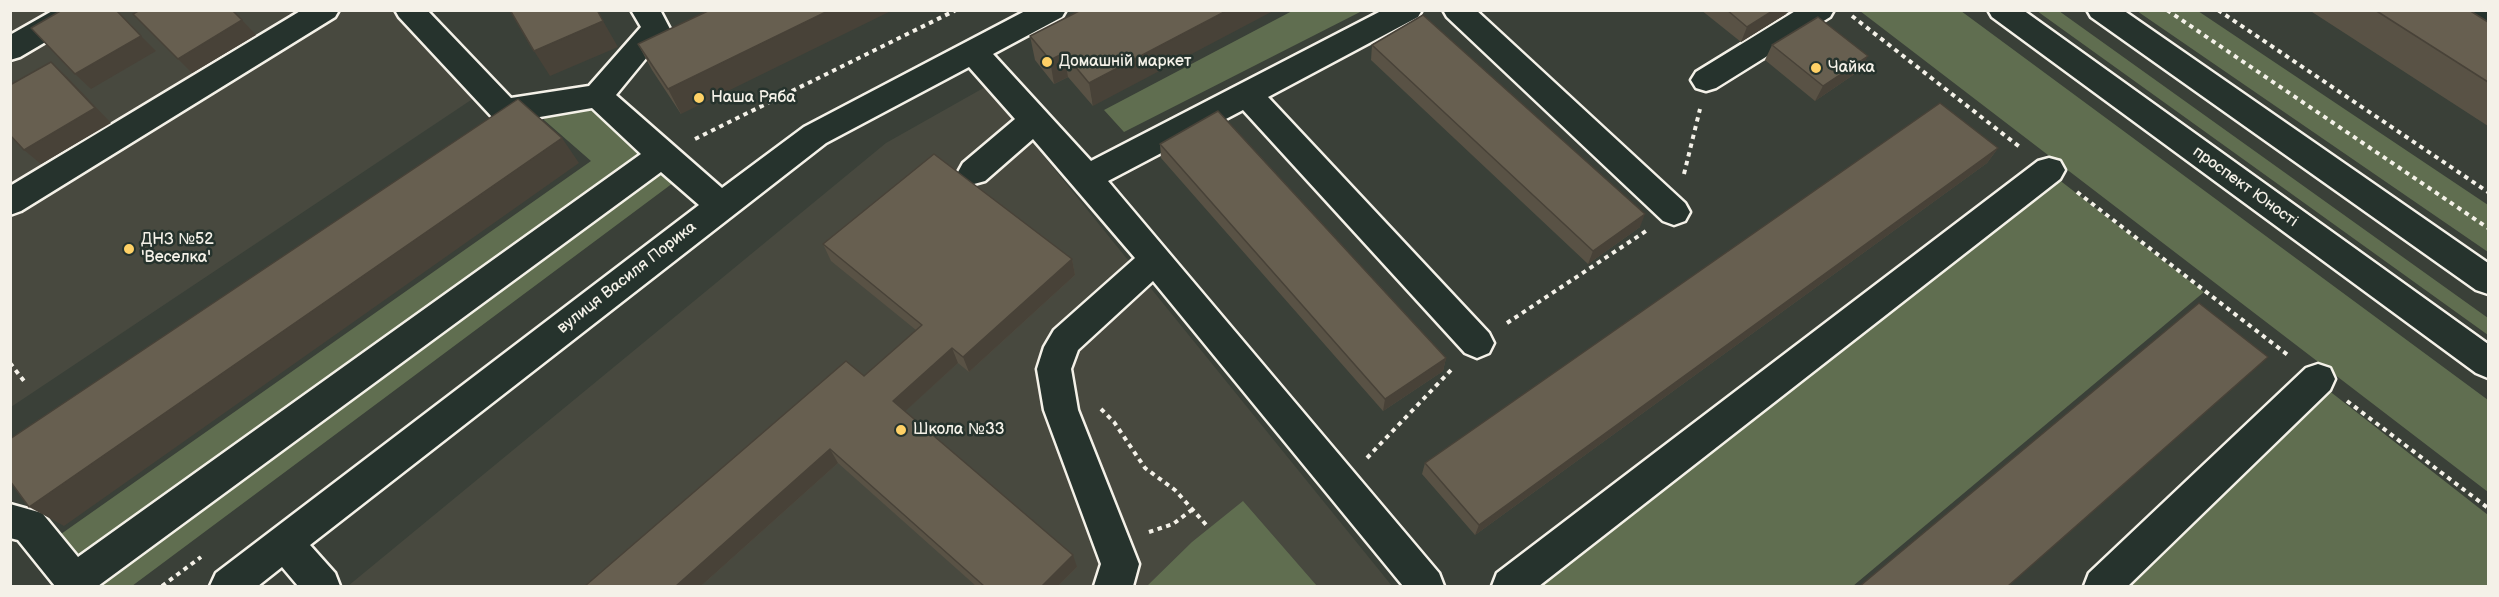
<!DOCTYPE html>
<html>
<head>
<meta charset="utf-8">
<style>
	body { margin:0 }
	#map { position:relative; width:2499px; height:597px; overflow:hidden; background:#3a4038; font-family:"Balsamiq Sans",sans-serif }
	canvas { display:block }
	.frame { position:absolute; inset:0; border:12px solid #f4f1e8; pointer-events:none }
</style>
</head>
<body>
<div id="map">
<canvas width="2499" height="597"></canvas>
<div class="frame"></div>
</div>
<script>
const c = document.querySelector('canvas').getContext('2d');
c.lineJoin = 'round';
function paint(path, color) { c.fillStyle = color; c.fill(path, 'evenodd'); }
function trace(path, color, width, dash) { c.strokeStyle = color; c.lineWidth = width; c.lineCap = dash ? 'butt' : 'round'; c.setLineDash(dash || []); c.stroke(path); }
function write(font, color, halo, rows, align = 'center') {
  c.font = font + ' "Balsamiq Sans",sans-serif'; c.lineWidth = 5; c.setLineDash([]); c.textBaseline = 'middle'; c.strokeStyle = halo; c.fillStyle = color; for (const [text, x, y, turn = 0] of rows) {
    c.save(); c.translate(x, y); c.rotate((+turn || 0) * Math.PI / 180); c.textAlign = isNaN(turn) ? turn : align; if (halo) c.strokeText(text, 0, 0); c.fillText(text, 0, 0); c.restore();
  }
}
paint(new Path2D(`
	M11,11H429L495,84L11,407Z
	M987,86L1392,586H348L886,143Z`), '#48493f');
paint(new Path2D(`
	M1294,10L1362,11L1124,132L1104,110Z
	M1860,11H1961L2488,400V492Z
	M2037,11H2059L2488,318V335Z
	M2137,11H2198L2488,205V252Z
	M594,105L673,183L132,586H105L61,534L591,161L544,120L546,111Z
	M2049,172L2204,292L1853,586H1516Z
	M2323,386L2488,515V586H2119Z
	M1243,501L1317,586H1147L1192,542Z`), '#606e50');
const minor = new Path2D(`
	M54,10H92L88,17L20,57L10,60V35Z
	M302,10H339L335,17L21,211L10,215V186Z
	M395,10H427L511,98L589,86L641,27L631,10H660L670,29L616,95L722,188L804,127L1027,10H1066L1062,17L993,54L1091,161L1383,10H1422L1418,17L1268,97L1489,333L1494,343L1489,353L1477,358L1465,353L1243,110L1108,181L1439,573L1444,586H1403L1153,281L1078,350L1071,369L1078,410L1139,564L1133,586H1094L1101,564L1044,410L1037,369L1044,347L1054,330L1135,258L1033,139L985,181L974,184L963,181L958,172L963,163L1015,119L969,67L826,143L310,545L335,573L340,586H298L282,567L258,586H210L216,573L699,205L661,172L98,586H55L18,540L10,538V504L42,513L78,557L641,154L592,108L505,123L494,119L399,17Z
	M1443,10H1476L1685,203L1690,212L1685,221L1674,225L1663,221L1447,17Z
	M1797,10H1834L1830,17L1716,88L1706,91L1696,88L1691,80L1696,72Z
	M2459,10H2488V32C2476,28 2465,22 2459,10Z
	M2049,158L2060,161L2065,170L2060,179L1539,586H1492L1497,573L2038,161Z
	M2318,364L2330,368L2335,379L2330,390L2128,586H2084L2089,573L2306,368Z`);
const major = new Path2D(`
	M1988,10H2023L2488,344V378L2476,373L1992,17Z
	M2087,10H2123L2488,263V294L2476,290L2091,17Z`);
trace(minor, '#f4f1e8', 5);
trace(major, '#f4f1e8', 5);
trace(new Path2D(`
	M2167,10L2488,228
	M2218,10L2488,192
	M1852,16L2021,148
	M695,139L956,10
	M1684,174L1700,109
	M2077,192L2289,356
	M1507,323L1646,231
	M10,363L24,381
	M2347,401L2488,508
	M1101,409L1114,422L1145,468L1175,490L1209,528
	M1367,458L1453,368
	M1149,532L1173,524L1193,509
	M162,586L201,557`), '#f4f1e8', 4, [4.5, 4.5]);
paint(minor, '#26332d');
paint(major, '#26332d');
paint(new Path2D(`
	M710,10L681,114L652,70L638,44Z
	M1081,10L1093,106L1068,77L1054,84L1035,60L1030,36Z
	M1701,10H1788L1786,14L1741,42Z
	M2309,10H2469L2488,22V126Z
	M1372,45L1640,227L1588,264L1371,60Z
	M1772,45L1859,71L1815,101L1765,60Z
	M1160,144L1446,358L1443,371L1383,411L1161,158Z
	M1998,148L1987,163L1475,535L1422,474L1425,463Z
	M823,244L1072,259L1075,275L969,372L958,363L905,411L1077,567L1058,586H976L838,463L701,586H585L864,376L916,330L831,261Z`), '#595245');
paint(new Path2D(`
	M830,10H893L681,114L668,89Z
	M1228,10H1275L1093,106L1089,83Z
	M1774,10H1788L1786,14L1741,42L1747,27Z
	M242,20L256,35L192,73L178,59Z
	M603,21L618,47L550,76L534,51Z
	M141,36L156,51L91,89L75,74Z
	M1064,53L1068,77L1054,84L1050,60Z
	M1868,56L1859,71L1815,101L1823,86Z
	M51,62L67,77L111,123L41,164L24,150Z
	M562,138L579,163L64,526L29,507Z
	M1998,148L1987,163L1475,535L1479,525Z
	M1645,214L1640,227L1588,264L1593,251Z
	M1072,259L1075,275L969,372L963,357Z
	M952,348L958,363L900,416L893,401Z
	M1446,358L1443,371L1383,411L1385,399Z
	M830,449L838,463L701,586H676Z
	M1073,555L1077,567L1058,586H1042Z`), '#484238');
const building = new Path2D(`
	M62,10H116L141,36L75,74L31,28Z
	M140,10H232L242,20L178,59L133,14Z
	M510,10H597L603,21L534,51Z
	M710,10H830L668,89L638,44Z
	M1081,10H1228L1089,83L1064,53L1050,60L1030,36Z
	M1727,10H1774L1747,27Z
	M2375,10H2469L2488,22V82Z
	M1423,15L1645,214L1593,251L1372,45Z
	M1818,17L1868,56L1823,86L1772,45Z
	M51,62L95,108L24,150L10,135V85Z
	M518,99L562,138L29,507L10,481V439Z
	M1940,103L1998,148L1479,525L1425,463Z
	M1218,111L1446,358L1385,399L1160,144Z
	M934,154L1072,259L963,357L952,348L893,401L1073,555L1042,586H984L830,449L676,586H585L846,361L864,376L922,325L823,244Z
	M2199,303L2268,357L2008,586H1860Z`);
paint(building, '#675f50');
trace(building, '#484238', 1.5);
for (const [x, y, r, color] of [
	[1047,62,6,"#ffd166"],
	[1816,68,6,"#ffd166"],
	[699,98,6,"#ffd166"],
	[129,249,6,"#ffd166"],
	[901,430,6,"#ffd166"]
]) { const dot = new Path2D(); dot.arc(x, y, r, 0, 2 * Math.PI); c.fillStyle = color; c.fill(dot); trace(dot, '#26332d', 2); }
write('16px', '#f4f1e8', '#26332d', [
	["Домашній маркет",1059,62],
	["Чайка",1828,68],
	["Наша Ряба",711,98],
	["ДНЗ №52",141,240],
	["'Веселка'",141,258],
	["Школа №33",913,430]
], 'left');
write('16px', '#f4f1e8', '#26332d', [
	["проспект Юності",2245,187,36],
	["вулиця Василя Порика",627,278,-38]
]);
</script>
</body>
</html>
